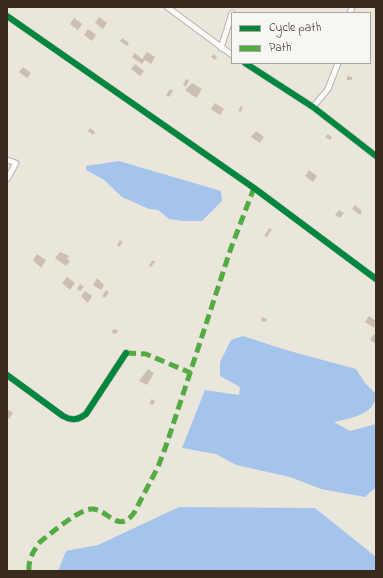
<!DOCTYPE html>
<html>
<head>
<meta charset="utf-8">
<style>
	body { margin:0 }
	#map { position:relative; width:383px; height:578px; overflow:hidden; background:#ebe6db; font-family:"Indie Flower",sans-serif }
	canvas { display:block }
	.frame { position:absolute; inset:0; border:8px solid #3b2a1e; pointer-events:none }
	.legend { position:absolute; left:231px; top:12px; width:140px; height:52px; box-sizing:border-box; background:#f6f6f2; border:1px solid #aba49d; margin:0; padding:5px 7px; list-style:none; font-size:12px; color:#3b2a1e }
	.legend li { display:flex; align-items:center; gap:8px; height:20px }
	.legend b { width:20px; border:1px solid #aba49d }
</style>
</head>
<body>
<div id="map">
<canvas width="383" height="578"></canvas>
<div class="frame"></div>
<ul class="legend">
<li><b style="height:5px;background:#00873e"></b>Cycle path</li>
<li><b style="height:5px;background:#55ab43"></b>Path</li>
</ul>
</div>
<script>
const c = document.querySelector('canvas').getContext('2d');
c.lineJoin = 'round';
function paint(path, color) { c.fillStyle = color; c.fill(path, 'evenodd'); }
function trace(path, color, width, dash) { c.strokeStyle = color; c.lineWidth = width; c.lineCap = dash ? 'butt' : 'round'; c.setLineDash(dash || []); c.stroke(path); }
paint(new Path2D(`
	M119,161L221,191L222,201L202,221H183L169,219L158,210L149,209L122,197L104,180L86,170V166Z
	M243,336L286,350L356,369L365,383L376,394C376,415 350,418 334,422L350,431L376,424V487L365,497L321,489L290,477L236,465L216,454L182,448L205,390L239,395L240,387L220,376V362L231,340Z
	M179,507L315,508L376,557V571H58L66,551L98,545Z`), '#a5c4eb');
paint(new Path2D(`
	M99,17L107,23L103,29L95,23Z
	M74,18L82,24L78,30L70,24Z
	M88,29L96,35L92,41L84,35Z
	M122,38L129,43L127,46L120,41Z
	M147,52L155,57L151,64L145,60L142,64L132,57L135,53L142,59Z
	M214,54L217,57L215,60L211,57Z
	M135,64L144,71L140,76L131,69Z
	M23,67L31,73L27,78L19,72Z
	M347,76L352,77V80H347Z
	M186,79L189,80L186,87L183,85Z
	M192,83L202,89L196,98L185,90Z
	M170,89L173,91L169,97L166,95Z
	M215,103L224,109L220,115L211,109Z
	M241,106L243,107L241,112L238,111Z
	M90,128L95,132L93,135L88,131Z
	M256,131L264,137L260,143L251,137Z
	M328,134L332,137L330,140L325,137Z
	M309,170L317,176L313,182L305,176Z
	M355,205L362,211L360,215L352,209Z
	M339,210L344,213L340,218L335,215Z
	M269,228L272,229L267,237L264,236Z
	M120,240L123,242L119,247L117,245Z
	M60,252L69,256L67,259L70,261L66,266L55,258Z
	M37,254L46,260L41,268L33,260Z
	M153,260L155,262L151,267L149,265Z
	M67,277L75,283L70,290L62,283Z
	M97,278L104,285L101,290L93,285Z
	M80,284L84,287L80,291L77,289Z
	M106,290L109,292L105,298L102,296Z
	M85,291L92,296L88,303L81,296Z
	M369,316L376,321L374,328L365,322Z
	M262,317L267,319L266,322L261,321Z
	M113,329L118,330L116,334L112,333Z
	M374,334L376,335V344L370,340Z
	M148,369L154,373L147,385L139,381Z
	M151,399L155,401L153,405L150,404Z
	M7,409L13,413L9,419L7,417Z`), '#cbbfb2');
const minor = new Path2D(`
	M167,7L232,55
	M350,13L352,7
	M7,16L254,188L376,279
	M221,48L232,13
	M245,63L313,107L376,156
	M313,107L328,89L338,63
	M7,160L16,163L7,179
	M7,375L63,416C72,421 78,420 86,414L126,353`);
trace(minor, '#b7b2aa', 7);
trace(minor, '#fcfbfa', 5);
trace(new Path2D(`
	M126,353L146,354L191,373
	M29,571C28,560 33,551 40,542C50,534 78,510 91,509C108,508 117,535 134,513L158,467L167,443L231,248L254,188`), '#55ab43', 5, [10, 5]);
trace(new Path2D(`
	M7,16L254,188L376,279
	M245,63L313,107L376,156
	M7,375L63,416C72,421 78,420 86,414L126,353`), '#00873e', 6);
</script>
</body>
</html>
